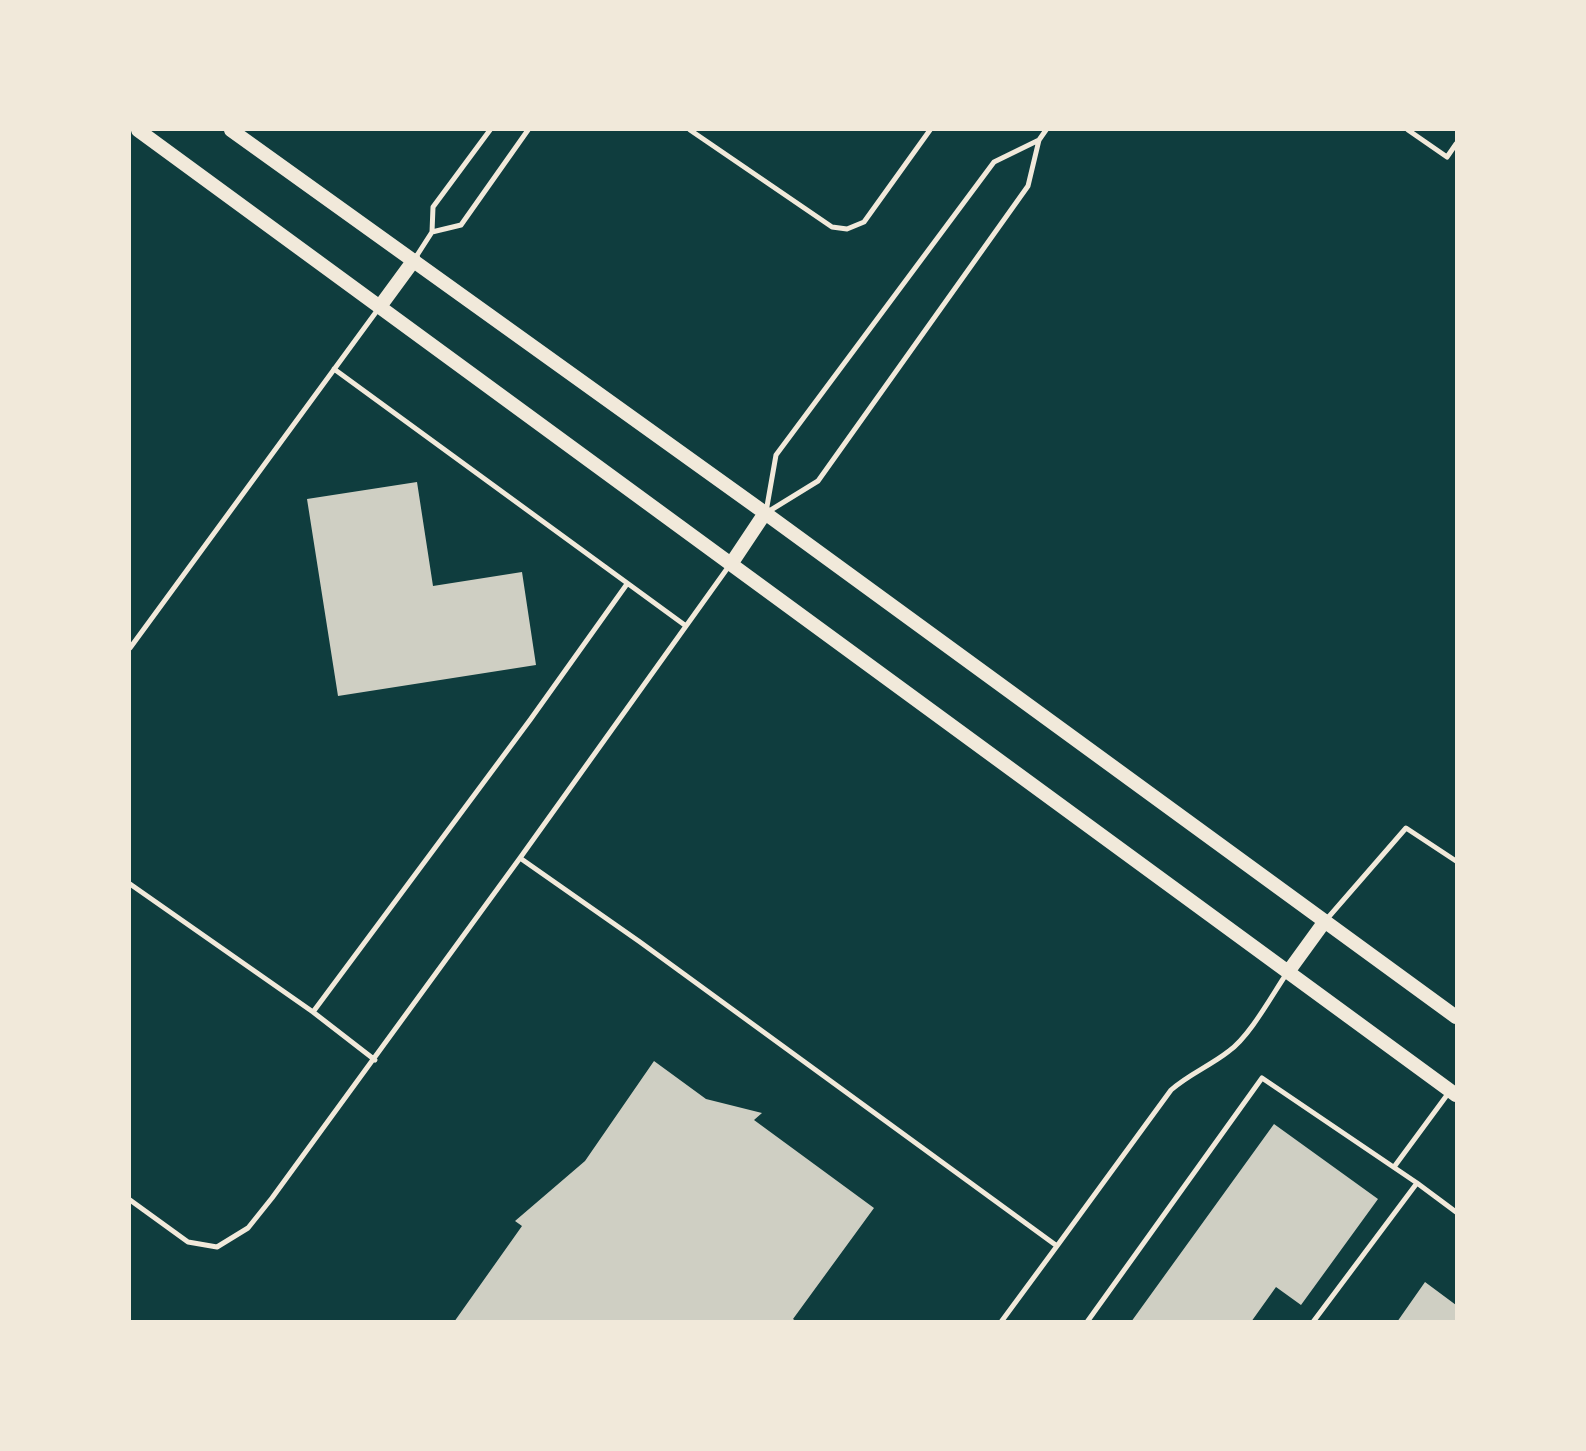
<!DOCTYPE html>
<html>
<head>
<meta charset="utf-8">
<style>
	body { margin:0 }
	#map { position:relative; width:1586px; height:1451px; overflow:hidden; background:#0f3d3e; font-family:Mulish,sans-serif }
	canvas { display:block }
	.frame { position:absolute; inset:0; border:131px solid #f1e9da; pointer-events:none }
</style>
</head>
<body>
<div id="map">
<canvas width="1586" height="1451"></canvas>
<div class="frame"></div>
</div>
<script>
const c = document.querySelector('canvas').getContext('2d');
c.lineJoin = 'round';
function paint(path, color) { c.fillStyle = color; c.fill(path, 'evenodd'); }
function trace(path, color, width, dash) { c.strokeStyle = color; c.lineWidth = width; c.lineCap = dash ? 'butt' : 'round'; c.setLineDash(dash || []); c.stroke(path); }
paint(new Path2D(`
	M417,482L433,586L522,572L536,665L338,696L307,499Z
	M654,1061L706,1099L762,1113L754,1120L874,1208L793,1319L797,1322H454L522,1226L515,1221L585,1161Z
	M1274,1124L1378,1199L1301,1305L1276,1287L1251,1322H1131Z
	M1425,1282L1456,1305V1322H1397Z`), '#cfcfc3');
trace(new Path2D(`
	M690,130L832,227L847,229L864,222L930,130
	M1408,130L1447,157L1456,144
	M432,232L461,225L528,130
	M414,260L432,232L433,207L490,130
	M334,369L686,626
	M766,512L776,455L994,162L1039,140
	M766,513L818,481L1028,186L1039,140L1046,130
	M130,648L379,308
	M520,858L640,942L1057,1246L1001,1322
	M130,884L313,1012L375,1060
	M1326,920L1406,828L1456,861
	M313,1012L530,720L627,584
	M1394,1167L1450,1091
	M1417,1183L1456,1212
	M130,1200L188,1242L217,1247L248,1228L272,1198L520,858L729,566
	M1057,1246L1171,1090C1189,1074 1210,1066 1229,1051C1250,1036 1272,995 1287,973
	M1087,1322L1262,1078L1417,1183L1313,1322`), '#f1e9da', 5);
trace(new Path2D(`
	M138,130L1456,1095
	M231,130L765,513L1456,1017
	M381,305L414,260
	M731,564L765,513
	M1288,972L1325,921`), '#f1e9da', 14);
</script>
</body>
</html>
